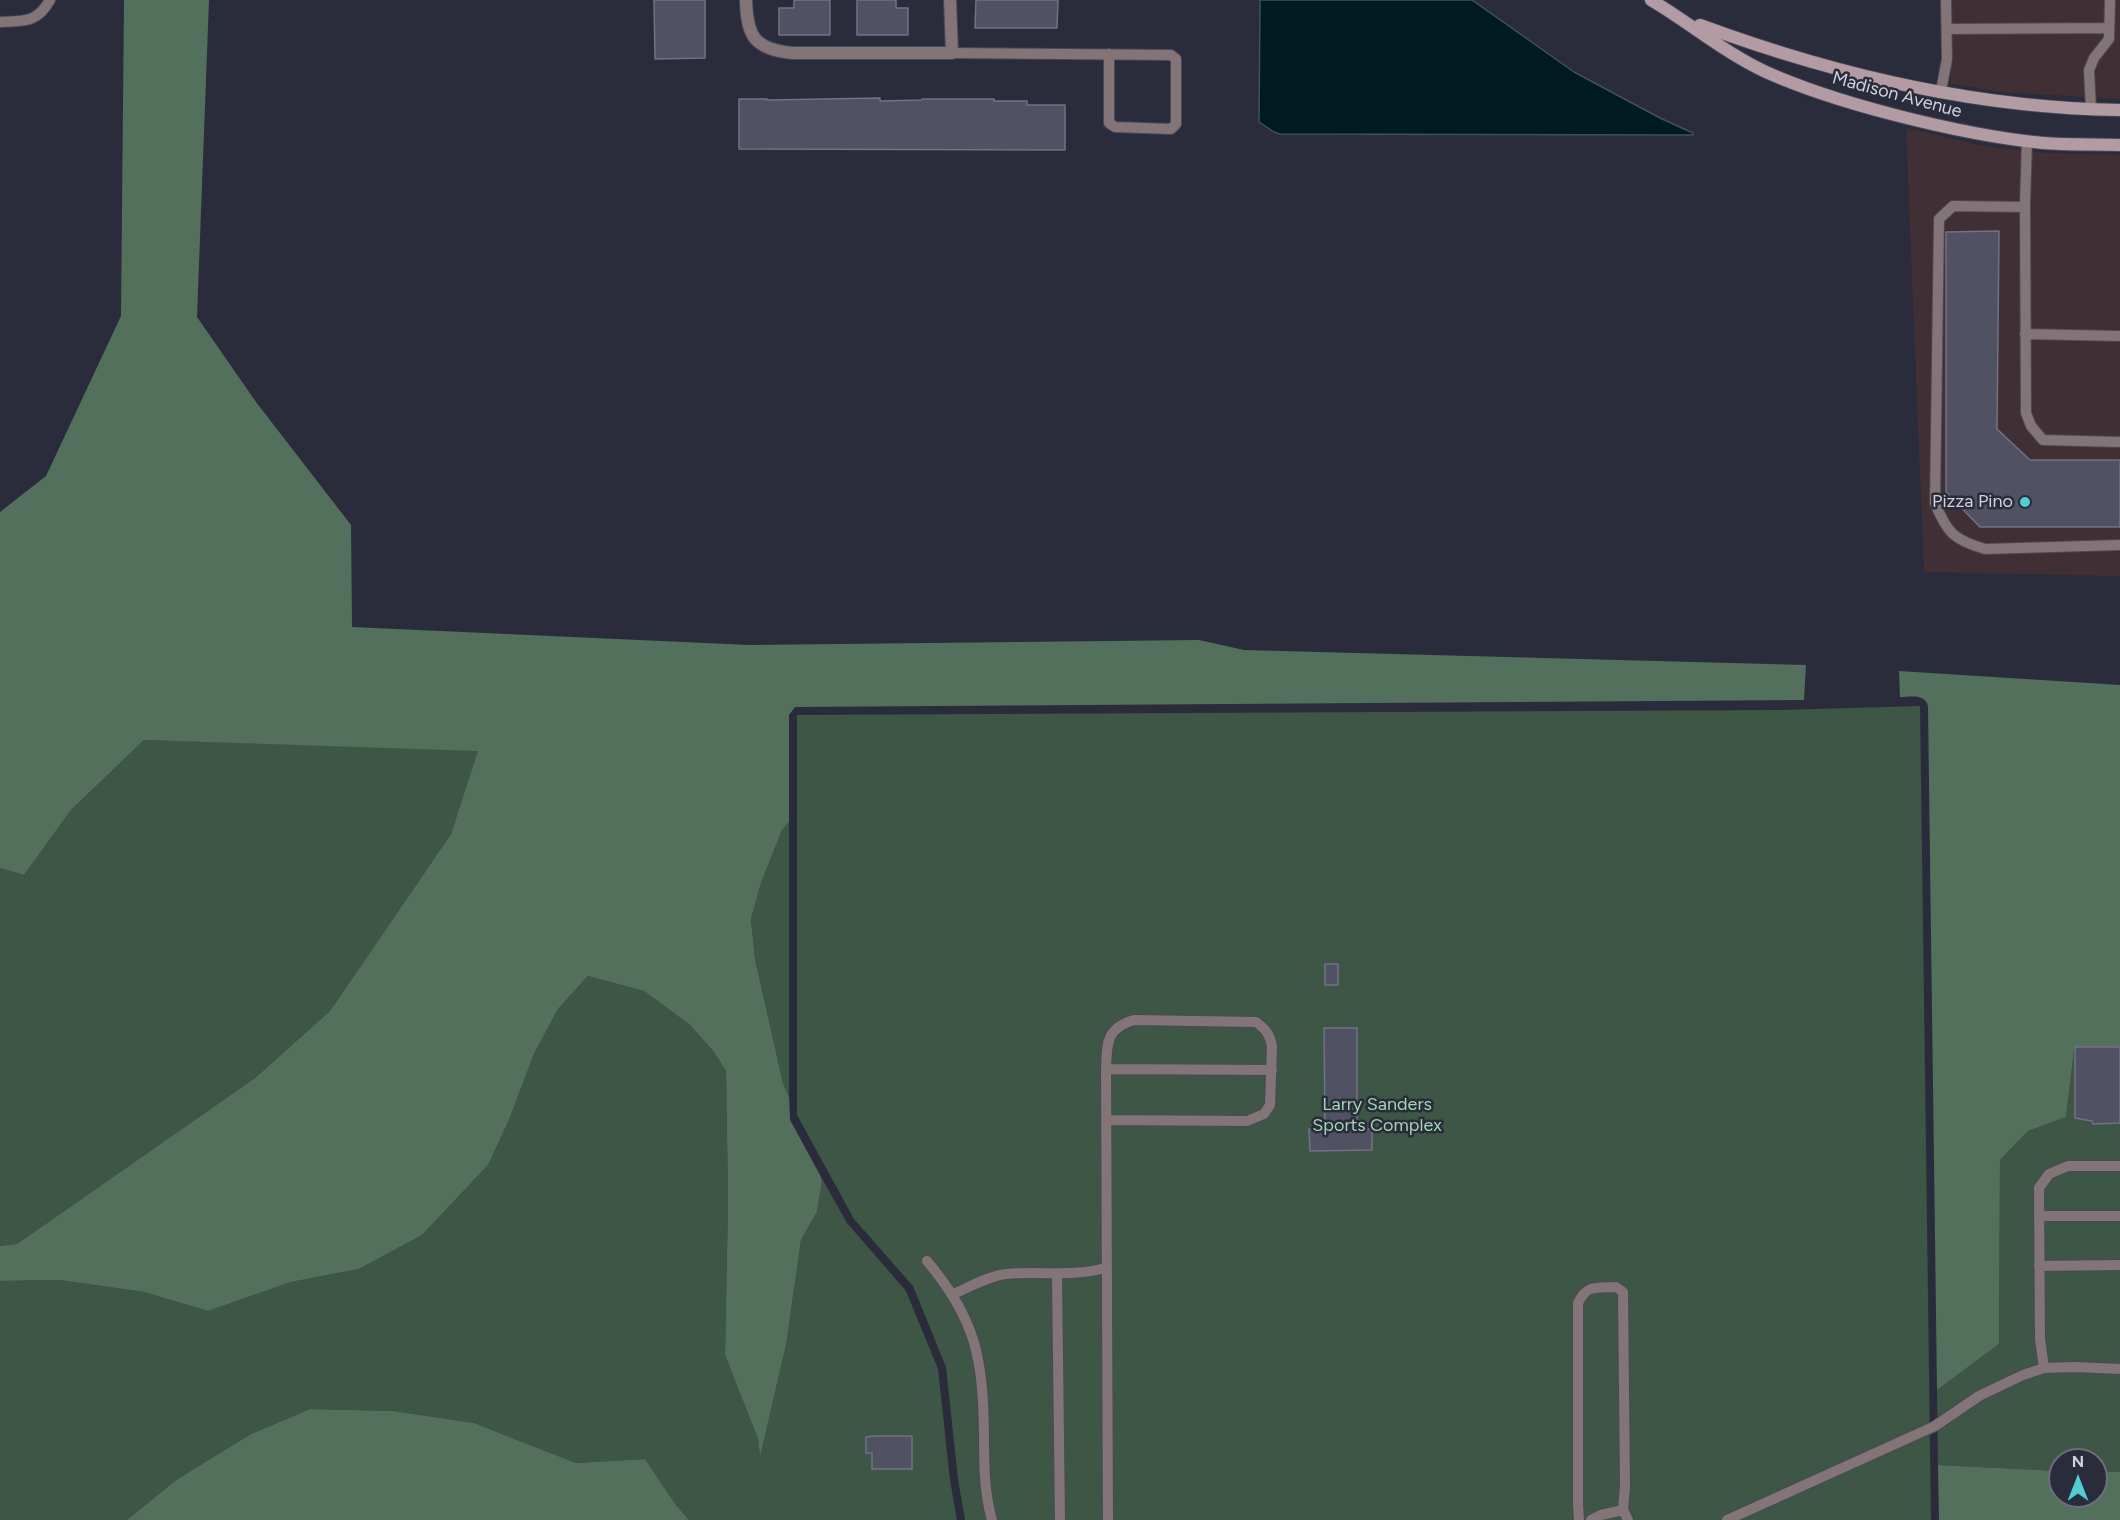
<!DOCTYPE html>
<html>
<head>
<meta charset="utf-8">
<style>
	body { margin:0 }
	#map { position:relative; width:2120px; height:1520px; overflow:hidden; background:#2b2c3b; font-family:Figtree,sans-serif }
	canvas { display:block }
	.north { position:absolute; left:2048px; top:1448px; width:60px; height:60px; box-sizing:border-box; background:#2b2c3b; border:2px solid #6d6e7b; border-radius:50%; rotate:0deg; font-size:16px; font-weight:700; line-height:24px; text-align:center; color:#d0d1db }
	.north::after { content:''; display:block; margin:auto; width:21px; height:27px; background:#51ccd2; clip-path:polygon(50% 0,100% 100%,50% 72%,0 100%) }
</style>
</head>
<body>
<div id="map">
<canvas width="2120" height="1520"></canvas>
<div class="north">N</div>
</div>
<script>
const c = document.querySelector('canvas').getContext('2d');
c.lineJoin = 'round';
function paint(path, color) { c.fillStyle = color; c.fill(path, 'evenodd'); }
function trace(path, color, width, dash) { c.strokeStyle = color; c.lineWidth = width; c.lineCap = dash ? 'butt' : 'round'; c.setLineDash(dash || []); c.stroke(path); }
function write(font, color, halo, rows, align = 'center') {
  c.font = font + ' Figtree,sans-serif'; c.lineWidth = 5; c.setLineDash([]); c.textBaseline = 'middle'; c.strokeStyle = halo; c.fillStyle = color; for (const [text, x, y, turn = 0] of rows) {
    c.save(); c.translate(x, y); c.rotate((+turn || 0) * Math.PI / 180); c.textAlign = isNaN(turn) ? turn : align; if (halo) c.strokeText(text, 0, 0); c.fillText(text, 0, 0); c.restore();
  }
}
paint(new Path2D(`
	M1951,0H2120V99L2000,92L1951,83Z
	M1906,128L1983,146L2046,153L2120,155V576L1924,572Z`), '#412f36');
paint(new Path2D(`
	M1920,706L1931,1520H965L958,1479L946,1367L913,1286L854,1219L797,1115V715L1781,710Z
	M144,740L479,750L451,834L330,1011L255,1078L17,1244L0,1246V868L24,875L71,810Z
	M789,822V1097L783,1083L755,959L751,919L761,883L782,830Z
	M588,976L644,991L690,1025L714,1052L726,1071L728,1201L725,1355L758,1439L760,1453L786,1345L801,1240L817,1212L822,1181L820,1175L847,1223L906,1291L938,1369L950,1480L957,1520H689L676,1505L645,1459L576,1463L474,1423L394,1411L310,1409L251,1434L176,1480L127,1520H0V1281L59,1280L144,1292L208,1311L291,1282L359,1269L422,1235L488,1165L509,1120L534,1054L558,1009Z
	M2074,1050H2120V1472H2096V1460H2060V1471L1938,1465L1937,1390L1999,1344L2000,1160L2028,1131L2066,1117Z`), '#3e5646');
paint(new Path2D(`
	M124,0H209L197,317L256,402L351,525L352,627L749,645L1199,640L1244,650L1806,665L1804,700L795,707L789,715V822L782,830L761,883L751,919L755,959L783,1083L789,1097L790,1120L820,1175L822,1181L817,1212L801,1240L786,1345L760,1456L758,1439L725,1355L728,1201L726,1071L714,1052L690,1025L644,991L588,976L558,1009L534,1054L509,1120L488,1165L422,1235L359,1269L291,1282L208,1311L144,1292L59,1280L0,1281V1246L17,1244L255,1078L330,1011L451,834L478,751L144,740L71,810L24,875L0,868V512L46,476L121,316Z
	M1899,671L2120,685V1050H2074L2066,1117L2028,1131L2000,1160L1999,1344L1937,1390L1928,706C1925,693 1910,697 1900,697Z
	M310,1409L394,1411L474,1423L576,1463L645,1459L676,1505L689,1520H127L176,1480L251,1434Z
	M1938,1465L2060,1471V1496H2096V1472H2120V1520H1939Z`), '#53705d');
const water = new Path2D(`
	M1260,0H1472L1574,72L1660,118L1693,133V135L1280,134L1274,132L1259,122Z`);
paint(water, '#001b20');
trace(water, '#3e5258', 1.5);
const building = new Path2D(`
	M654,0H705V58L655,59Z
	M794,0H830V35H779V8H794Z
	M857,0H896V8H908V35H857Z
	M976,0H1058L1057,28H975Z
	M880,98V101L922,100V99H994V101H1027V105H1065V150L739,149V99H767V100Z
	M1999,231L1997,429L2030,460H2120V527H1980L1946,492V232Z
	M1325,964H1338V985H1325Z
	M1324,1028H1357V1129H1372V1150L1310,1151L1309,1129H1325Z
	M2075,1047H2120V1123L2093,1124L2092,1121L2075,1118Z
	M874,1436H912V1469H872V1453H866V1437Z`);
paint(building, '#505162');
trace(building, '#717284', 1.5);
const service = new Path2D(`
	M0,22C24,21 37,23 50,0
	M1947,29L2109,28
	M952,53L1171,55L1176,59V124L1171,129L1115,127L1109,123V54
	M1941,91L1947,59L1946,0
	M2091,109L2089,70L2094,58L2109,39L2110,0
	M2027,141L2025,204L2026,413L2031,426L2043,440L2120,442
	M2025,207L1953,206L1939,219L1935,503C1947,533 1954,540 1985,549L2120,545
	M2025,334L2120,336
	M1106,1069L1272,1070
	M1106,1120L1247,1121L1264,1114L1270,1105L1272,1046C1270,1035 1266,1029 1256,1022L1134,1020C1106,1028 1107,1043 1106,1069L1108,1520
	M2039,1216H2120
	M927,1261C976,1319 983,1359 984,1434C984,1463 984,1492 992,1520
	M2039,1266L2120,1265
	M1057,1275L1060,1520
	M953,1294C970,1287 988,1276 1006,1274C1040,1271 1072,1277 1105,1268
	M2044,1368L2040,1339L2039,1188L2049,1174L2068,1166H2120
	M1579,1520L1578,1504V1303C1587,1284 1597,1288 1616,1287L1623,1292L1625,1486L1623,1510L1628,1520
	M1591,1520L1601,1515L1623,1510
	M1727,1520L1935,1426L1979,1396L2023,1375L2044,1368L2075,1367L2120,1369`);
const minor = new Path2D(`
	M746,0C747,36 754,49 792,53H952L950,0`);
const secondary = new Path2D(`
	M1651,0C1690,23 1725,53 1766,72C1806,90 1849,103 1891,114C1941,127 1991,138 2043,143C2068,145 2094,144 2120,145
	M1700,25C1835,75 1976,108 2120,110`);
trace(service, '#494a58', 12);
trace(minor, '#494a58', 14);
trace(secondary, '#494a58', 14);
trace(service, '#837478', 10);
trace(minor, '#837478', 12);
trace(secondary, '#b39ba3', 12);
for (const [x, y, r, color] of [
	[2025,502,6,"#51ccd2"]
]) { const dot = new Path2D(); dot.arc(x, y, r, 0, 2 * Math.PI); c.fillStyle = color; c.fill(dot); trace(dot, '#2b2c3b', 2); }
write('18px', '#d0d1db', '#2b2c3b', [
	["Madison Avenue",1897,95,15]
]);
write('18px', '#d0d1db', '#2b2c3b', [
	["Pizza Pino",2013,502]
], 'right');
write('18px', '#a0d6b2', '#2b2c3b', [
	["Larry Sanders",1377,1105],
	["Sports Complex",1377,1126]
]);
</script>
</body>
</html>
